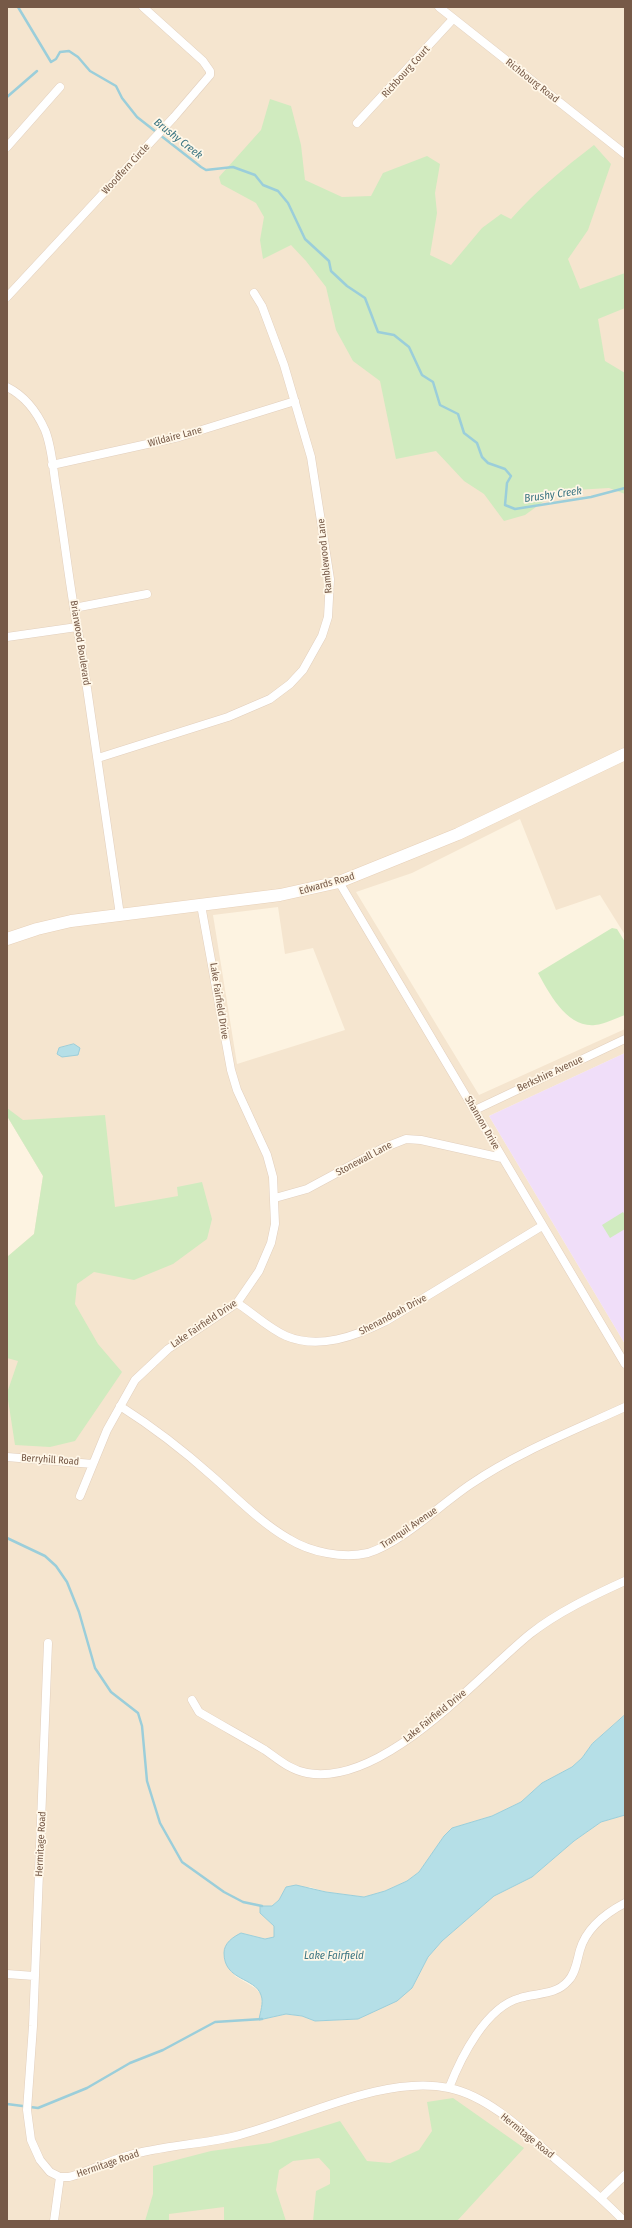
<!DOCTYPE html>
<html>
<head>
<meta charset="utf-8">
<style>
	body { margin:0 }
	#map { position:relative; width:632px; height:2228px; overflow:hidden; background:#fdf3e1; font-family:"Fira Sans Condensed",sans-serif }
	canvas { display:block }
	.frame { position:absolute; inset:0; border:8px solid #765947; pointer-events:none }
</style>
</head>
<body>
<div id="map">
<canvas width="632" height="2228"></canvas>
<div class="frame"></div>
</div>
<script>
const c = document.querySelector('canvas').getContext('2d');
c.lineJoin = 'round';
function paint(path, color) { c.fillStyle = color; c.fill(path, 'evenodd'); }
function trace(path, color, width, dash) { c.strokeStyle = color; c.lineWidth = width; c.lineCap = dash ? 'butt' : 'round'; c.setLineDash(dash || []); c.stroke(path); }
function write(font, color, halo, rows, align = 'center') {
  c.font = font + ' "Fira Sans Condensed",sans-serif'; c.lineWidth = 3.5; c.setLineDash([]); c.textBaseline = 'middle'; c.strokeStyle = halo; c.fillStyle = color; for (const [text, x, y, turn = 0] of rows) {
    c.save(); c.translate(x, y); c.rotate((+turn || 0) * Math.PI / 180); c.textAlign = isNaN(turn) ? turn : align; if (halo) c.strokeText(text, 0, 0); c.fillText(text, 0, 0); c.restore();
  }
}
paint(new Path2D(`
	M7,7H625V935L600,895L556,910L520,819L412,873L356,892L479,1095L625,1029V1053L489,1116L625,1344V1715L592,1744L582,1758L572,1767L542,1783L521,1802L492,1816L452,1828L444,1836L419,1872L407,1881L385,1891L364,1897L326,1892L310,1887H286L279,1900L272,1906H260V1913L274,1926V1938L265,1939L241,1933L224,1959L235,1976L255,1988L261,1994L262,2003L259,2020L286,2014L302,2016L315,2021L358,2019L412,1988L428,1957L442,1941L494,1896L532,1877L574,1841L601,1822L625,1815V2221H7V1257L34,1234L43,1176L7,1116ZM278,907L285,954L313,948L345,1030L237,1064L213,915Z`), '#f5e5cf');
paint(new Path2D(`
	M625,1053V1344L489,1116Z`), '#f0def9');
paint(new Path2D(`
	M270,99L291,106L301,145L305,180L342,197L371,196L383,173L427,156L440,164L435,193L437,213L430,255L451,265L482,228L501,214L511,219C536,191 564,168 594,145L611,164L588,230L568,259L580,289L625,273V308L598,319L605,361L625,373V494L609,488L558,491L525,515L504,521L484,494L464,481L436,451L396,459L380,381L353,361L336,330L326,287L306,261L291,245L263,259L260,240L264,217L256,203L221,184L219,177L261,130Z
	M612,928L617,929L625,942V1015C616,1018 605,1024 595,1025C567,1028 549,993 538,973Z
	M7,1108L23,1120L105,1115L115,1207L178,1196L177,1187L202,1182L212,1219L207,1239L173,1264L134,1280L94,1272L77,1284L75,1304L98,1344L122,1372L75,1441L50,1447L15,1445L7,1393L18,1361L7,1358V1257L34,1234L43,1176L7,1116Z
	M623,1212L625,1215V1229L610,1238L602,1225Z
	M453,2098L524,2148L457,2221H313L316,2191L330,2184V2170L319,2158L293,2161L279,2170L276,2190L286,2221H224V2207L169,2214V2221H145L153,2194V2166L211,2151L270,2143L340,2121L367,2161L390,2163L419,2150L432,2131L427,2102Z`), '#d0ebbf');
const water = new Path2D(`
	M74,1044L80,1048L78,1055L62,1057L57,1054L59,1048Z
	M625,1715V1815L601,1822L574,1841L532,1877L494,1896L442,1941L428,1957L412,1988L397,2001L358,2019L315,2021L302,2016L286,2014L259,2020C260,2012 264,2003 261,1995C255,1977 224,1981 224,1953C224,1943 233,1937 241,1933L265,1939L274,1937V1926L260,1913V1906H272L279,1900L286,1887L296,1885L326,1892L364,1897L385,1891L407,1881L419,1872L444,1836L452,1828L492,1816L521,1802L542,1783L572,1767L582,1758L592,1744Z`);
paint(water, '#b5dfe7');
trace(water, '#9bceda', 1);
trace(new Path2D(`
	M18,7L51,62L56,59L60,52L69,51L78,57L90,71L116,86L122,98L137,117L201,167L206,170L233,167L255,175L263,185L278,191L288,203L305,239L329,261L331,271L347,286L365,298L378,332L394,335L409,347L422,375L433,382L440,405L458,414L464,433L477,443L482,457L488,463L505,469L511,476L507,483L505,505L515,509L591,497L625,488
	M7,97L37,71
	M7,1538L45,1556L56,1566L67,1582L79,1612L95,1668L111,1692L138,1713L142,1726L147,1781L160,1823L182,1862L224,1892L243,1902L262,1906
	M7,2104L38,2108L87,2088L130,2063L163,2050L215,2022L262,2019`), '#9bceda', 2.5);
const street = new Path2D(`
	M439,7L625,154
	M357,123L453,19
	M7,147L60,87
	M7,297L174,117L210,75V71L203,61L143,7
	M7,387C25,396 37,412 45,430C52,447 53,469 56,487C65,540 70,594 81,647L120,915
	M52,465L179,437L295,401
	M74,608L147,594
	M7,637L77,627
	M98,758L228,717L270,699L290,684L303,670L322,636L328,617L330,579L311,457L284,365L262,306L254,293
	M339,882L625,1364
	M475,1110L625,1039
	M275,1198L307,1189L383,1148L406,1139L421,1140L502,1158
	M237,1303C253,1313 268,1328 286,1336C319,1350 356,1336 386,1321L542,1226
	M120,1406C153,1427 183,1450 212,1476C236,1497 261,1523 289,1539C310,1552 343,1559 368,1553C401,1543 441,1504 471,1484C518,1452 573,1431 625,1407
	M7,1457L93,1464
	M80,1496L107,1430L135,1380L168,1349L237,1303L259,1271L271,1243L275,1224L273,1177L267,1155L237,1090L231,1070L201,905
	M48,1643L33,2026L27,2110L31,2140L40,2160L50,2172L60,2177H69C89,2172 107,2161 127,2156C163,2145 200,2145 236,2136C299,2120 384,2074 449,2088C488,2096 524,2131 553,2157C578,2178 602,2198 624,2221
	M192,1700L199,1712C221,1725 243,1737 265,1750C278,1759 290,1770 307,1773C383,1787 476,1678 530,1634C558,1612 592,1596 625,1581
	M7,1974L34,1976
	M449,2088C461,2057 486,2007 520,1998C537,1993 556,1995 568,1981C576,1973 577,1960 580,1950C586,1929 606,1913 625,1903
	M601,2198L625,2175
	M54,2221L60,2177`);
const secondary = new Path2D(`
	M7,939L37,929L71,921L280,895L339,882L458,834L625,754`);
trace(street, '#e2cfbd', 9);
trace(secondary, '#e7d1ba', 13);
trace(street, '#fff', 8);
trace(secondary, '#fff', 12);
write('10px', '#765947', '#fff7e8', [
	["Richbourg Court",406,72,-48],
	["Richbourg Road",532,81,38],
	["Woodfern Circle",126,169,-47],
	["Wildaire Lane",175,437,-15],
	["Ramblewood Lane",325,556,-96],
	["Briarwood Boulevard",80,643,81],
	["Edwards Road",327,884,-16],
	["Lake Fairfield Drive",219,1001,81],
	["Berkshire Avenue",550,1074,-25],
	["Shannon Drive",482,1123,60],
	["Stonewall Lane",364,1159,-28],
	["Shenandoah Drive",393,1315,-28],
	["Lake Fairfield Drive",204,1324,-34],
	["Berryhill Road",50,1460,4],
	["Tranquil Avenue",409,1528,-34],
	["Lake Fairfield Drive",435,1716,-39],
	["Hermitage Road",41,1844,-87],
	["Hermitage Road",527,2136,39],
	["Hermitage Road",108,2164,-19]
]);
write('italic 11px', '#3d7683', '#fff7e8', [
	["Brushy Creek",178,139,38],
	["Brushy Creek",553,495,-8],
	["Lake Fairfield",334,1956]
]);
</script>
</body>
</html>
